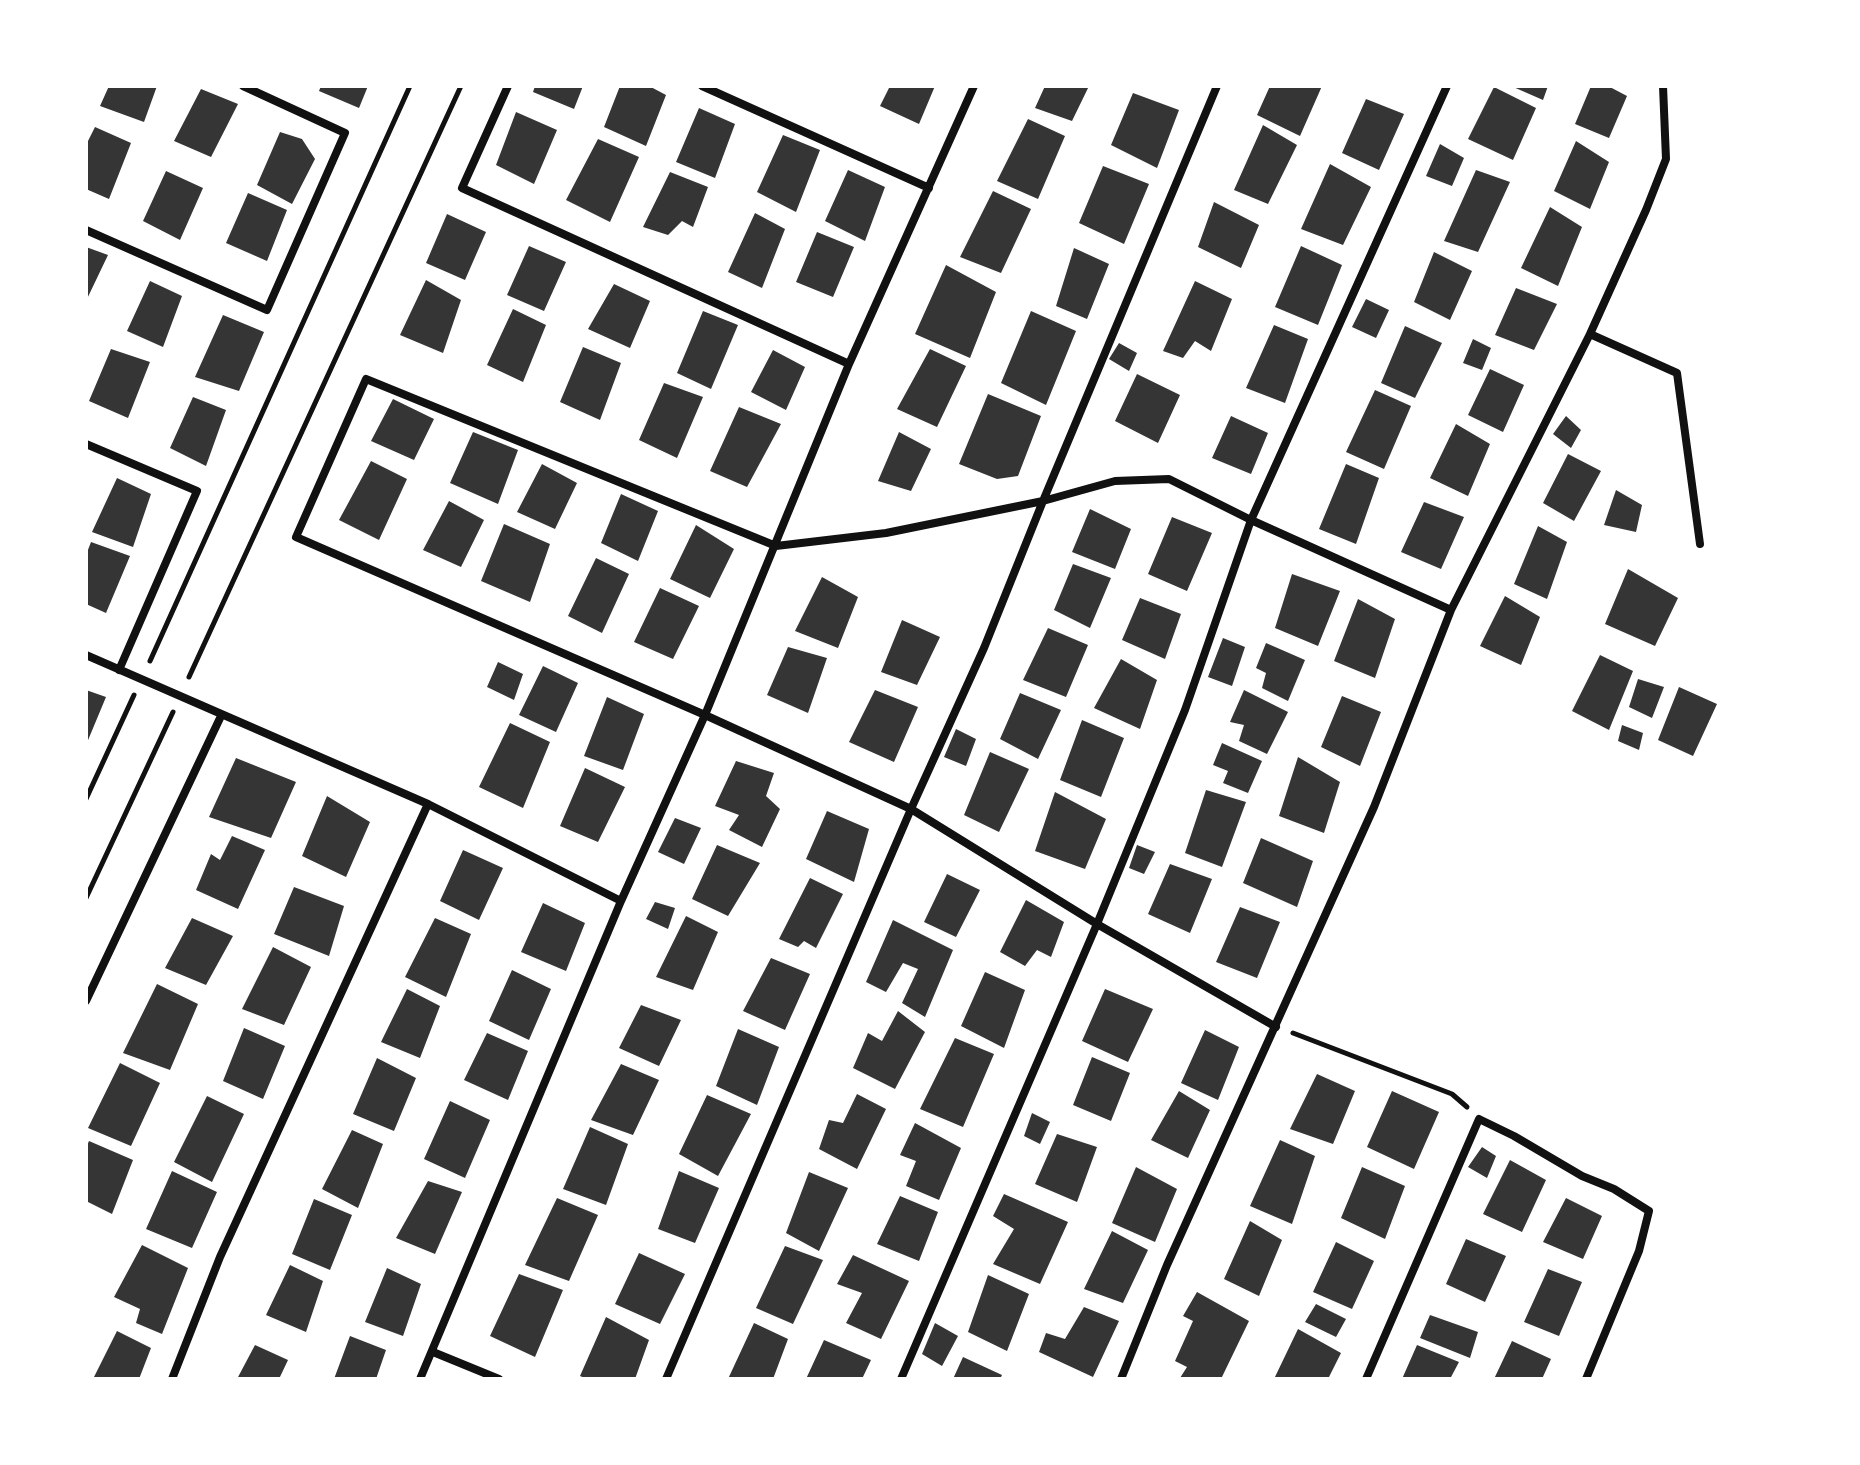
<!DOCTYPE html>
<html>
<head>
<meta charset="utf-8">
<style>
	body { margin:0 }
	#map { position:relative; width:1860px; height:1465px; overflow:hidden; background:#fff; font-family:"Work Sans",sans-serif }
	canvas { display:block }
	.frame { position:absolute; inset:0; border:88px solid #fff; pointer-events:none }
</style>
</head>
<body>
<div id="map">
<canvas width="1860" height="1465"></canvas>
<div class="frame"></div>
</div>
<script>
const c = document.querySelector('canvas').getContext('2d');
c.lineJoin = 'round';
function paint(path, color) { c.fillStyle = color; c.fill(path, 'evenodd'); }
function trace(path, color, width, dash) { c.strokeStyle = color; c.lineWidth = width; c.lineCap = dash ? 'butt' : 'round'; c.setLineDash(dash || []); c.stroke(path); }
paint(new Path2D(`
	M109,86H157L144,122L100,106Z
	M321,86H368L359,108L319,91Z
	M535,86H583L574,109L533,92Z
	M620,86H649L666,95L646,146L604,127Z
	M890,86H935L919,124L880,106Z
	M1045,86H1089L1072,121L1035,108Z
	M1270,86H1322L1300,136L1257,115Z
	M1511,86H1548L1543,100Z
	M1591,86H1608L1627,96L1609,138L1575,124Z
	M1494,87L1536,108L1513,160L1468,139Z
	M201,89L238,104L211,157L174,141Z
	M1133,93L1179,110L1157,168L1111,145Z
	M1366,99L1404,114L1379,170L1342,153Z
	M699,108L735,124L715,178L676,162Z
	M516,112L557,130L534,184L496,165Z
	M1028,119L1065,136L1038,199L997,181Z
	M1263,125L1297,145L1268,204L1234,190Z
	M95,127L131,143L109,199L86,189V145Z
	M280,132L302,139L315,159L292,204L257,185Z
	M783,135L820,150L796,212L757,192Z
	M598,139L639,157L610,222L566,200Z
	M1576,141L1609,162L1590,209L1554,191Z
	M1440,144L1464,158L1452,186L1426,176Z
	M1330,164L1371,187L1343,245L1301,229Z
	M1103,166L1149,184L1124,244L1079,223Z
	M848,170L885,187L865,241L825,221Z
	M1476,170L1510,182L1478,252L1444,241Z
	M166,171L203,188L180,240L143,221Z
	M670,172L708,187L693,227L682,221L668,235L643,227Z
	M993,191L1031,209L1001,273L960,257Z
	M248,193L287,210L267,261L226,243Z
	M1214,202L1259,225L1241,268L1198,247Z
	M1550,207L1582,227L1558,286L1521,268Z
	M755,213L785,229L762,288L728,272Z
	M447,214L486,232L465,280L426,263Z
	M817,232L854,247L833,297L796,282Z
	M529,246L566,262L544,311L507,295Z
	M1301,246L1342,265L1318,325L1275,307Z
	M86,247L108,255L86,301Z
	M1074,248L1109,264L1087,319L1056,306Z
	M1434,252L1472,271L1450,320L1414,302Z
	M946,265L996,292L970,358L915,334Z
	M426,280L461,300L443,353L400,335Z
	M150,281L182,296L163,347L127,331Z
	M1195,281L1232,299L1211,351L1195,341L1183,358L1163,351Z
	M614,284L650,301L630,348L588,329Z
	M1516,288L1557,304L1534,350L1495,335Z
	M1366,299L1389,310L1376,338L1352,327Z
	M513,309L546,325L523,382L487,365Z
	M703,311L738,325L711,389L677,373Z
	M1031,311L1076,331L1046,405L1001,383Z
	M223,315L264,332L239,391L195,377Z
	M1274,325L1308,339L1285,403L1246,388Z
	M1405,326L1442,343L1415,398L1381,383Z
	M1473,339L1491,348L1482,370L1463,363Z
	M1119,343L1137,353L1129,371L1109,359Z
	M583,347L621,363L600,420L560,402Z
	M111,349L150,362L128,418L89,401Z
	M930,349L966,366L937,427L897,409Z
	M773,350L805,367L786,410L751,392Z
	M1490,369L1524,385L1503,432L1468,415Z
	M1137,374L1180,395L1158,443L1115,421Z
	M664,383L703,397L677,458L639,440Z
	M1375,390L1411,406L1384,469L1346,452Z
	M988,394L1041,416L1018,476L997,479L959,464Z
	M193,397L226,410L206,466L170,448Z
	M393,399L434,419L414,460L371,441Z
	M739,407L781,424L747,487L710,471Z
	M1231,416L1268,433L1251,474L1212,458Z
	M1566,416L1581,430L1571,448L1553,434Z
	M1456,424L1490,444L1468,496L1430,478Z
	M473,432L518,450L498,504L450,483Z
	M899,432L931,449L911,491L878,481Z
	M1568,454L1601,471L1574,521L1543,503Z
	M371,461L407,479L379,540L339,520Z
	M542,464L577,483L555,529L517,512Z
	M1346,464L1379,478L1356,544L1319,529Z
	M117,478L151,494L133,547L92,532Z
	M1616,490L1642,505L1636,532L1604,525Z
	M621,494L658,511L638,561L601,543Z
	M449,501L484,520L461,567L423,550Z
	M1424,502L1464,517L1441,569L1401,552Z
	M1090,509L1131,529L1115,569L1072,552Z
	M1172,517L1212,533L1187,591L1148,574Z
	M504,524L550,544L530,602L481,581Z
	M696,525L734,549L710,598L670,579Z
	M1538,526L1567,542L1547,599L1514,584Z
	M91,542L130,556L106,613L86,604V555Z
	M596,558L629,574L602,633L568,616Z
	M1073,564L1111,578L1090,628L1054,610Z
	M1628,569L1678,598L1655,646L1605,624Z
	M1292,574L1340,591L1318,646L1275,628Z
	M822,577L858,597L838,648L795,631Z
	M660,588L699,606L673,659L634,642Z
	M1505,596L1540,617L1521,665L1480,646Z
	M1140,598L1181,614L1165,659L1122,640Z
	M1358,599L1395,619L1375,678L1334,661Z
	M902,620L940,637L917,685L881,672Z
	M1048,628L1088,645L1066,697L1023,680Z
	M1223,638L1245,647L1232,686L1208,677Z
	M1266,643L1305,660L1288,701L1262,688L1266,673L1256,668Z
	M788,647L827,658L808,713L767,695Z
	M1600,655L1633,671L1609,730L1572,711Z
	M1121,659L1157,680L1140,729L1094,708Z
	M498,662L523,674L514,700L487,687Z
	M543,666L578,683L556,732L519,715Z
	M1638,679L1664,687L1652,718L1629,707Z
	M1679,687L1717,704L1693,756L1658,740Z
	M86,690L106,697L86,745Z
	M875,690L918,707L894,762L849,742Z
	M1244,690L1288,712L1267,754L1239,741L1244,725L1230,722Z
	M1020,693L1061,710L1038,759L1000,739Z
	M1342,696L1381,712L1360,766L1321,747Z
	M607,697L644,714L623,770L584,756Z
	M1082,720L1124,738L1101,797L1060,780Z
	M510,723L550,742L523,808L479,787Z
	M1622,725L1643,733L1639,750L1618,741Z
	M956,729L976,739L966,766L944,757Z
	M1222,743L1262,761L1248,793L1223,783L1228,771L1213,765Z
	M990,752L1029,769L999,832L964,815Z
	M1298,757L1340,782L1324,833L1279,816Z
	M236,758L296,782L271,838L209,817Z
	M736,761L774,773L766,796L780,809L762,847L729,830L739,815L715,806Z
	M585,768L625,787L598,842L560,826Z
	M1206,790L1246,802L1222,867L1185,853Z
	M1055,792L1106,819L1085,869L1035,851Z
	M327,796L370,822L346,877L302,856Z
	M827,811L869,829L854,882L806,859Z
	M675,818L701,828L684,864L658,852Z
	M232,836L265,850L238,909L196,890L211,854L220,860Z
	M1261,838L1313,861L1297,907L1243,883Z
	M717,845L760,863L728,916L692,899Z
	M1137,845L1155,852L1144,874L1129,868Z
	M463,850L503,868L479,920L440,901Z
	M1170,864L1212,879L1190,933L1148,914Z
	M947,874L980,890L956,937L924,922Z
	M810,878L843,894L816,948L804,941L798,947L779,939Z
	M294,887L344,906L329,956L274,934Z
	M1026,900L1064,922L1051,957L1037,950L1025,966L1000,952Z
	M655,902L675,908L668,929L646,919Z
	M543,903L585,923L566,971L521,952Z
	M1240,907L1280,922L1257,978L1216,962Z
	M686,916L718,932L693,990L656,977Z
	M192,918L233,936L206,985L165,968Z
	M435,918L471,934L446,997L405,977Z
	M893,920L953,950L925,1017L902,1003L918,969L903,963L886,992L866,982Z
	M273,947L311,967L284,1025L242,1009Z
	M771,958L810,974L785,1030L743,1011Z
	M512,970L551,989L529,1040L489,1021Z
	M985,972L1025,990L1004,1048L961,1026Z
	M157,984L198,1004L170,1070L123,1053Z
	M407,989L440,1006L420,1058L381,1042Z
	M1105,989L1153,1009L1128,1062L1082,1041Z
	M641,1005L681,1020L659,1066L619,1048Z
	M898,1011L925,1032L895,1089L853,1068L868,1033L882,1041Z
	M244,1028L285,1046L263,1099L223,1081Z
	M738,1029L779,1047L757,1105L716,1086Z
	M1205,1030L1239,1047L1218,1100L1181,1083Z
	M487,1033L528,1051L508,1100L464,1080Z
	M955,1038L994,1054L963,1127L920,1109Z
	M1092,1057L1130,1073L1111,1121L1073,1105Z
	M377,1058L416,1078L394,1131L353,1114Z
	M120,1063L160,1083L131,1146L88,1128Z
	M621,1064L659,1080L633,1135L591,1120Z
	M1317,1074L1355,1091L1333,1144L1290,1129Z
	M1179,1091L1210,1110L1188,1158L1151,1140Z
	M1392,1091L1439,1112L1414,1169L1367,1147Z
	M857,1094L886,1109L857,1169L819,1149L829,1120L843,1123Z
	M707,1095L751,1114L718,1176L679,1154Z
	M207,1096L244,1114L212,1182L174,1162Z
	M450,1101L490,1120L465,1178L424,1159Z
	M1032,1113L1050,1122L1040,1144L1024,1136Z
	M915,1123L961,1148L939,1200L906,1186L916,1161L900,1155Z
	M590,1127L628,1144L606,1205L563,1189Z
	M352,1130L383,1144L358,1208L322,1189Z
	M1057,1134L1097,1147L1077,1202L1035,1184Z
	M1280,1140L1315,1156L1292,1224L1250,1206Z
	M89,1141L133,1160L112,1214L86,1201V1148Z
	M1482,1147L1496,1156L1487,1178L1468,1167Z
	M1510,1160L1546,1180L1522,1232L1483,1214Z
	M1136,1167L1177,1189L1155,1242L1112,1223Z
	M1362,1167L1405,1186L1385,1239L1341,1218Z
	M172,1171L217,1192L192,1248L146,1229Z
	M679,1171L719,1188L695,1243L658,1229Z
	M809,1172L848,1188L819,1251L786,1233Z
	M428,1181L462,1192L435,1254L396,1238Z
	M1004,1194L1068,1222L1040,1284L993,1264L1014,1229L993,1216Z
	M900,1196L938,1212L919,1261L877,1244Z
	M557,1198L598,1215L569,1281L525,1265Z
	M1566,1198L1602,1216L1583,1259L1543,1242Z
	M314,1199L352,1215L330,1270L292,1254Z
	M1250,1221L1282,1240L1259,1296L1224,1279Z
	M1112,1231L1148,1250L1123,1303L1084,1289Z
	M1466,1239L1506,1256L1485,1302L1446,1284Z
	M1336,1242L1374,1261L1352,1309L1313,1292Z
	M142,1245L188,1268L162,1334L136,1323L140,1309L114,1297Z
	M785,1246L823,1260L793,1324L756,1308Z
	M639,1253L685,1274L660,1324L615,1304Z
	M853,1255L909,1281L881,1339L846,1323L862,1293L837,1284Z
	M290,1265L323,1281L306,1332L266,1315Z
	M387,1268L421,1284L403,1336L365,1322Z
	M1548,1269L1582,1282L1559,1336L1524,1322Z
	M519,1274L563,1290L535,1357L490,1336Z
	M988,1275L1029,1294L1007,1351L968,1332Z
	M1197,1292L1249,1321L1221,1379H1184L1180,1378L1187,1367L1175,1361L1193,1321L1183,1316Z
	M1316,1304L1346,1319L1336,1337L1305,1322Z
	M1084,1307L1119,1321L1093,1377L1039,1352L1046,1333L1065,1339Z
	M1430,1315L1478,1332L1470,1358L1420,1338Z
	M606,1317L649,1340L635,1379H587L580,1376Z
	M754,1323L788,1339L773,1379H728Z
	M935,1323L958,1336L942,1366L922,1354Z
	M1298,1329L1341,1353L1328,1379H1274Z
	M117,1331L151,1348L139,1379H93Z
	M350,1336L386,1350L376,1379H334Z
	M824,1340L871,1360L862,1379H806Z
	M1512,1341L1551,1359L1542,1379H1494Z
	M255,1345L288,1360L279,1379H237Z
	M1417,1345L1459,1362L1450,1379H1402Z
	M963,1357L1002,1375L1000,1379H953Z`), '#353535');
trace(new Path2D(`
	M150,661L410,86
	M189,677L461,86
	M86,799L134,695
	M86,898L173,712
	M1293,1033L1452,1094L1467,1107`), '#111', 5);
trace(new Path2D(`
	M508,86L462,188L849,364
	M702,86L929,188
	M1447,86L1251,520L1451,610
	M86,230L267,310L345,133L243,86
	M1590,334L1677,373L1700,544
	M86,444L197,491L119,670
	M86,655L428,804L621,901
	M86,1001L221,716
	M433,1352L499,1379
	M172,1379L220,1257L428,804
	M420,1379L621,901L705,715L849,364L974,86
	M666,1379L911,809L984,648L1043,501L1217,86
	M901,1379L1097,924L1185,710L1251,520L1169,479L1115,481L1043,501L886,533L776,546L366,379L296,537L705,715L911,809L1097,924L1276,1027
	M1121,1379L1167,1265L1374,807L1451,610L1590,334L1646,210L1666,159L1663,86
	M1366,1379L1479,1119L1514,1136L1582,1176L1614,1189L1649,1211L1639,1251L1586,1379`), '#111', 8);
</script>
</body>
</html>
